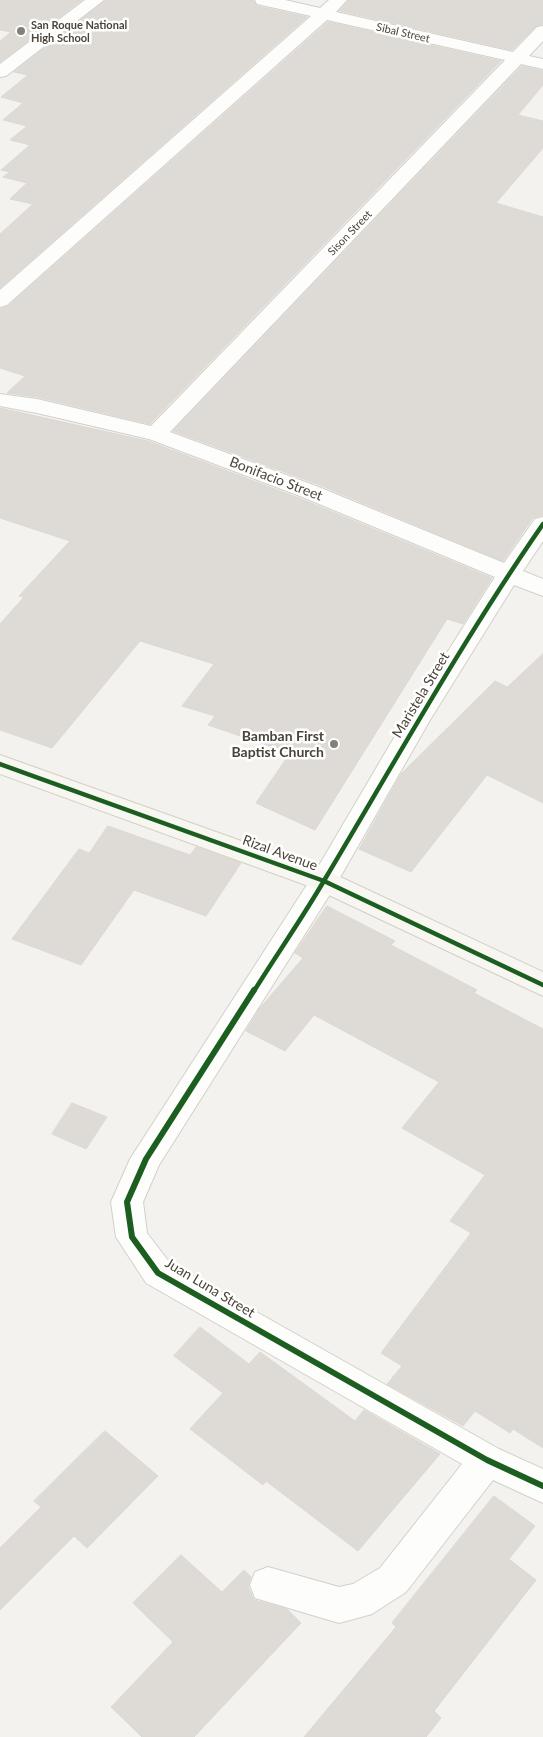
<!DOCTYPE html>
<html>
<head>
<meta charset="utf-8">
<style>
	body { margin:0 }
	canvas { display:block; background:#f4f2ee }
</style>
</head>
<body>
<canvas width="543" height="1737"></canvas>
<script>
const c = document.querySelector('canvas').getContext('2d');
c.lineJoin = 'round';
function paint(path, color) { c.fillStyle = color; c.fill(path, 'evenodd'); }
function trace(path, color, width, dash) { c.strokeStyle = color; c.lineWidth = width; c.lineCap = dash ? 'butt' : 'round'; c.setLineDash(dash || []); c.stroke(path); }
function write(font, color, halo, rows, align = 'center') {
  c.font = font + ' Lato,sans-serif'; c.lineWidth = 5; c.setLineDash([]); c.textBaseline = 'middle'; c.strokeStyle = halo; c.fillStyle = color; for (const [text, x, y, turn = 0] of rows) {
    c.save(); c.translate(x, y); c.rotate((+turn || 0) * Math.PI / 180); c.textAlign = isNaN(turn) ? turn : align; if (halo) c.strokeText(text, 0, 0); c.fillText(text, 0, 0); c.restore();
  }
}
const building = new Path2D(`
	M0,0H82L0,62V41L11,32L0,30Z
	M106,0H253L257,6L307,17L0,288V234L33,204L10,199L27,183L3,177L10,172L1,170L30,145L10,140L27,126L3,120L23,103L1,97L28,75L14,72Z
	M349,0H543V24L536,26L512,50L340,11Z
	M328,22L501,61L150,424L37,397L7,393L25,376L0,368V309L8,306Z
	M522,66L543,71V85L518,115L543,121V148L496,203L543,217V515L533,518L503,561L317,484L173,431Z
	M0,408L148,441L299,498L492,578L463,624L447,619L315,830L256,803L290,753L208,725L215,716L182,706L214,664L140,641L52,748L0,730V624L24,597L19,596L70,541L0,518Z
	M543,654V803L487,775L411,872L359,849L401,774L495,681L507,687Z
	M108,826L190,855L196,847L241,863L206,916L134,890L81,965L12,939L79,849L89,853Z
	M327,906L395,941L391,945L477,990L474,993L543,1029V1448L513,1429L510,1433L475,1411L463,1426L387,1384L402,1366L381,1353L471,1233L450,1221L485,1175L402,1128L439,1082L314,1015L285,1051L246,1031L260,1008L303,958L295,953Z
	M72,1103L107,1117L86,1149L52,1134Z
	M200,1327L249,1364L260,1352L355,1421L364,1410L440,1454L358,1551L266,1481L263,1485L190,1429L223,1393L174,1356Z
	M105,1431L158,1476L87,1548L74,1536L0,1610V1548L41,1507L34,1501Z
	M494,1496L535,1526L509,1559L536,1580L434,1711L441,1718L426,1737H304L396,1627L392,1623Z
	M181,1555L222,1592L244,1570L251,1577L248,1586L254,1600L287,1609L301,1623L194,1737H142L111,1707L173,1642L133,1603Z`);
paint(building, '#dedbd6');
trace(building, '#dcd9d4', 1);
const street = new Path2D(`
	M85,0H104L6,76L0,77V64Z
	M255,0H285L320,8L329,0H347L336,12L513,52L537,27L543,26V41L529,56L543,59V69L521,64L170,432L316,486L504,563L535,519L543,517V541L523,571L543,579V596L514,585L430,720L334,888L159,1165L143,1202L147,1233L170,1263L499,1449L543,1469V1503L493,1480L406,1592L372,1614L339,1623L255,1598L250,1585L255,1572L268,1567L339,1587L353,1584L380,1568L462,1464L146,1283L116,1237L111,1202L130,1159L314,874L405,719L495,577L300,496L149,439L37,413L0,406V394L37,399L151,426L505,60L327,20L7,305L0,307V290L311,16L257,4Z`);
const secondary = new Path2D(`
	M0,755L334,874L543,972V996L314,888L0,774Z`);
trace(street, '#d2d0cb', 2);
trace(secondary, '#d3cfc5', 2);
paint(street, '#fdfdfc');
paint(secondary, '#f7f6f1');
trace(new Path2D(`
	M0,764L324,881L543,985
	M254,991C277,954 303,917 325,879C396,760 464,638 543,524`), '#1b5e20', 4.5);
trace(new Path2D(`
	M254,990L146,1159L127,1202L132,1237L158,1273L487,1460L543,1486`), '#1b5e20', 6);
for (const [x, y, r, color] of [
	[21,31,5,"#868178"],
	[334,744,5,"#868178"]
]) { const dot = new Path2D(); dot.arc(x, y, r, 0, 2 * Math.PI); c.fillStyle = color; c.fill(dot); trace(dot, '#fff', 2); }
write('bold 11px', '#4b4439', '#fff', [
	["San Roque National",31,25],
	["High School",31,38]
], 'left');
write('11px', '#4b4439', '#fff', [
	["Sibal Street",403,33,13],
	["Sison Street",350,233,-46]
]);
write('14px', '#4b4439', '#fff', [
	["Bonifacio Street",276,479,21],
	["Maristela Street",421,695,-59],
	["Rizal Avenue",280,853,20],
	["Juan Luna Street",210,1288,31]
]);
write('bold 14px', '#4b4439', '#fff', [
	["Bamban First",324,736],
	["Baptist Church",324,752]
], 'right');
</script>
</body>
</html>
